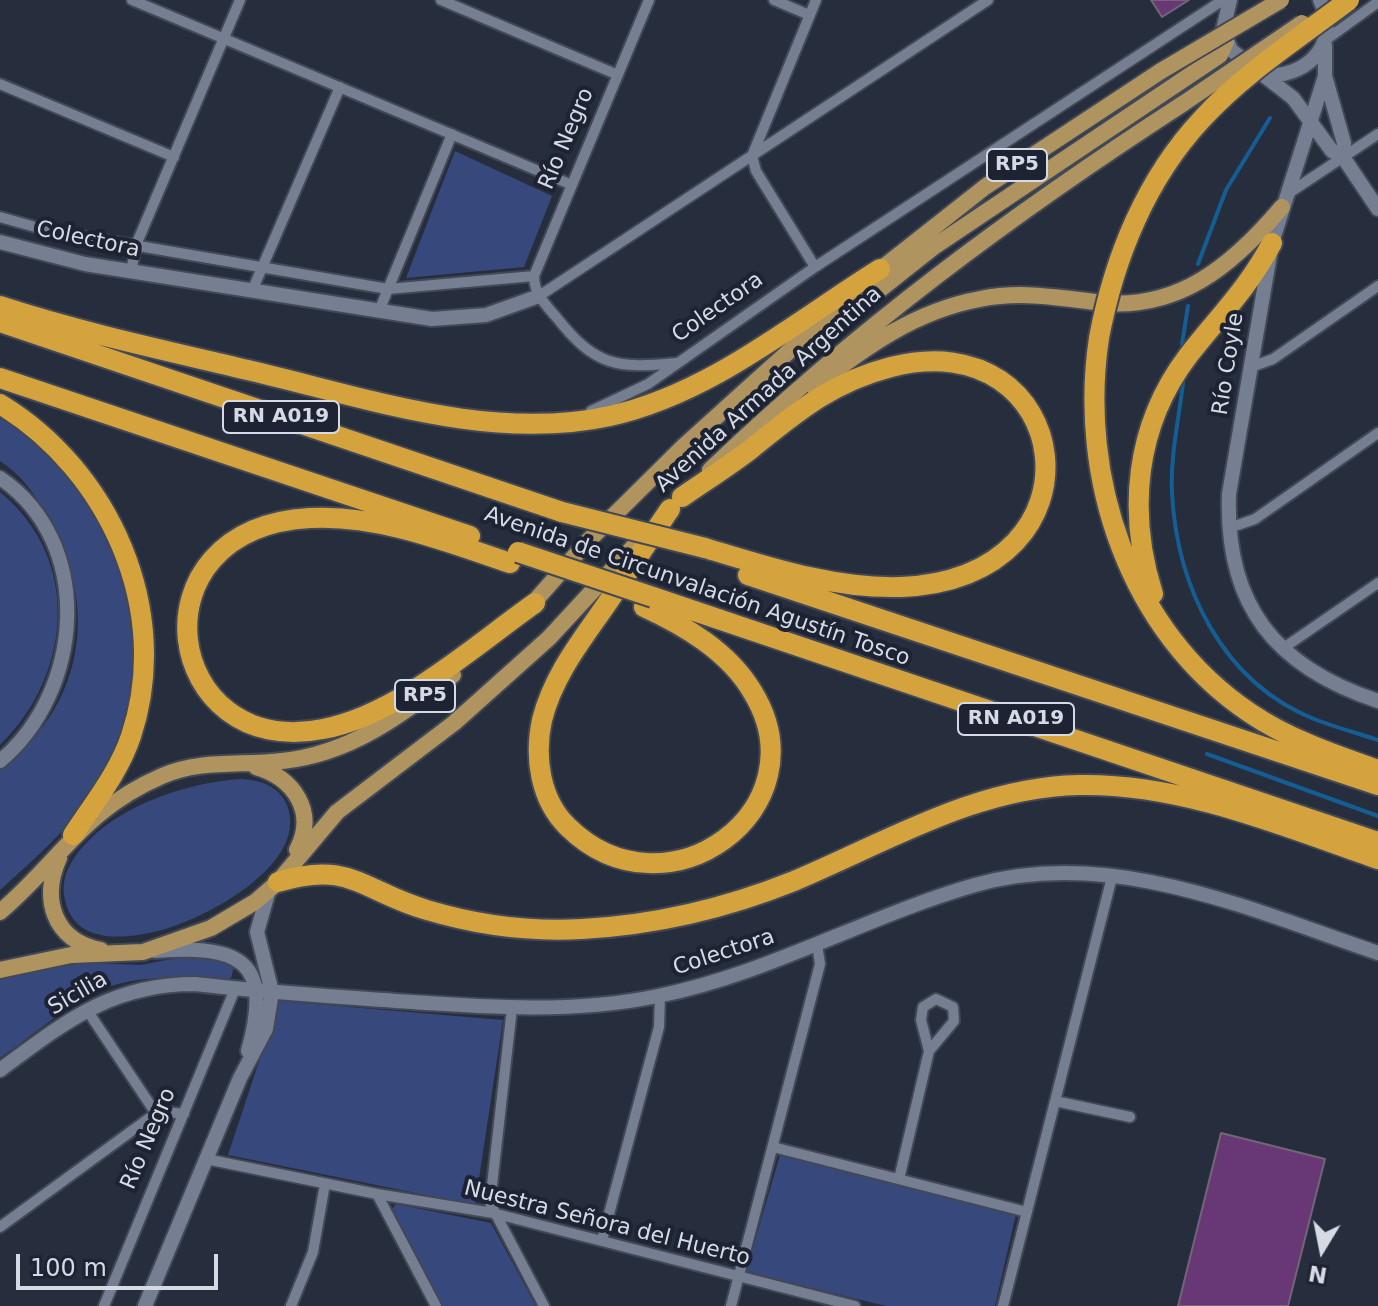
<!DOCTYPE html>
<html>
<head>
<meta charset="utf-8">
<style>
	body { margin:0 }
	#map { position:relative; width:1378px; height:1306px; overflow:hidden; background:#262d3d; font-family:"DejaVu Sans",sans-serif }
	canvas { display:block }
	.north { position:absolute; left:1282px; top:1210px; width:80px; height:80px; -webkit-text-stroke:6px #1d2333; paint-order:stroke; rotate:190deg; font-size:22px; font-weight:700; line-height:32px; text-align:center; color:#d5dae5 }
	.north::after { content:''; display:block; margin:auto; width:28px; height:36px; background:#d5dae5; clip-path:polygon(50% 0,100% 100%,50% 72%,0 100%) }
	.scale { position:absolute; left:16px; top:1254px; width:202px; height:36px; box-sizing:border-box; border:4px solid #d5dae5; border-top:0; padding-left:10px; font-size:24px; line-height:28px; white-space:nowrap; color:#d5dae5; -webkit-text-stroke:6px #1d2333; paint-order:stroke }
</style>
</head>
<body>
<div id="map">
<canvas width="1378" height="1306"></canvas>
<div class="north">N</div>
<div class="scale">100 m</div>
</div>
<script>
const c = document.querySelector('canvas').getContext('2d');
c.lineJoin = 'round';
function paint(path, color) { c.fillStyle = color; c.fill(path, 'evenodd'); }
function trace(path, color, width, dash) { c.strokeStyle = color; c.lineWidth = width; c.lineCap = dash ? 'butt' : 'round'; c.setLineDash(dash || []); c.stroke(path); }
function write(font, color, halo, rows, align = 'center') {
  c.font = font + ' "DejaVu Sans",sans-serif'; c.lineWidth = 8; c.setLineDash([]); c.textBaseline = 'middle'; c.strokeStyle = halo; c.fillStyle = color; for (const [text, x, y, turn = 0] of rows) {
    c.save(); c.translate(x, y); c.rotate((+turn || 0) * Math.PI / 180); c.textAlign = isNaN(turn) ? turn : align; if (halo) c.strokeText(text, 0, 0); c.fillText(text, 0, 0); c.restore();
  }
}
paint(new Path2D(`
	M455,151L552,196L524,267L406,278Z
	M0,417C111,475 173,657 110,768C84,815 39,855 0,890V768C81,710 99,613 53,527C39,501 26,478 0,461Z
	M0,492C82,559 72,675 0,745Z
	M243,779C262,781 279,786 287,805C310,864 206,918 162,930C127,939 75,946 65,900C62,889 64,875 70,865C101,810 184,782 243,779Z
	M202,953L234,967L231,978L224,981C187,978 144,974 108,987C69,1002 34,1035 0,1058V979L44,968L90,963L141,965Z
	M279,1001L503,1020L475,1205L228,1155Z
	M780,1155L1016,1214L995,1306H886L746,1272Z
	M396,1204L491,1223L536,1306H443L391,1210Z`), '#37497c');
trace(new Path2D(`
	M1198,264L1226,190L1270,118
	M1182,344L1188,306
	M1183,383C1179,418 1170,457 1172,493C1177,587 1222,682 1314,719C1334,727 1357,733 1378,740
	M1207,754L1378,816`), '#145e94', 4);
const building = new Path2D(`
	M1151,0H1189L1162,17Z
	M1221,1133L1325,1159L1288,1306H1178Z`);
paint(building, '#673875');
trace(building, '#736577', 2);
const minor = new Path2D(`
	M132,0L572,185
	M441,0L618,75
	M649,0L534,276C534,294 546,305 557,318C595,366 617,369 676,363
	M774,0L809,15
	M1327,39L1378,2
	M0,84L174,157
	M1286,195L1378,134
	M0,217L46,230L388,289L534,276
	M815,267L756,171L752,156L816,0
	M131,272L136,245L240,0
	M252,291L340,87
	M539,296L988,0
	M379,311L452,134
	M1251,367L1273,359L1378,286
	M591,411L648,384L815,267L1223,0
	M1229,528L1255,519L1378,433
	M1282,649L1378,583
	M936,999L953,1007L954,1021L929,1051L921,1020L923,1007Z
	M512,1008L490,1203L544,1306
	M87,1010L157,1115
	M1055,1101L1130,1117
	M773,1147L1027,1212
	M206,1159L377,1194L493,1213L855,1306
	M899,1179L929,1051
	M377,1194L436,1306
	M0,1227L148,1119L167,1112L184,1114
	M602,1240L659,1027L660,996
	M104,1306L235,989
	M291,1306L313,1252L325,1184
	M731,1306L820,964L817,944
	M1003,1306L1112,877`);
const tertiary = new Path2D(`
	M1230,0L1223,30L1231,50L1293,98L1332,151L1343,157L1378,209
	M1325,45V76L1344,143L1343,157
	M1269,76C1312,74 1340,41 1320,0
	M1325,76L1272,243L1229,494C1225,605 1275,667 1378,701
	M0,242L85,264L432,319L486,315L539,296
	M0,478C96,543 83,692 0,761
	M155,951C239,945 274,959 248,1051
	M0,1070C65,1022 111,984 195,984C262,992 329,996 396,1001C483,1007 572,1014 658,996C768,974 867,916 975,885C1111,846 1251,910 1378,953
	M145,1306L240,1078L266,1029L272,992L257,932L269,890`);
const primary = new Path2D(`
	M872,276L985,187L1161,71
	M825,333L935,246L1220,55L1226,42
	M814,387C865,347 915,311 980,299C1019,291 1056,297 1095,302C1177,313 1233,265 1282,207
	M710,470C857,329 1014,213 1184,103
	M527,610L587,542L683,447L849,297
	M256,767C294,778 317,812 297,850
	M59,858C41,898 53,941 101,950
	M0,912C60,861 83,810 162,776C201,759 241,766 282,761C350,754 400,716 453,675
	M0,970L71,955L143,952L211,928L255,902L278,882L337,812L454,723L549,638L648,531`);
const motorway = new Path2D(`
	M0,306C83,333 168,351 252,371C367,398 491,442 610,416C710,394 795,322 880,269
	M0,322L562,512
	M1099,338C1078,477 1129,632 1250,713C1288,739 1335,755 1378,770
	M0,378L470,536
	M0,404C109,470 173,610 131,736C119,772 94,803 73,835
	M682,497C705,481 729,466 751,449C797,412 832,382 891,367C1074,320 1115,577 901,587C834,589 768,567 705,548
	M510,563C448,542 377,514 310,518C127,528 163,761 323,729C398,715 474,646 535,603
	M748,575L1378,785
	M1153,594C1127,512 1135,426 1188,356C1219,316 1247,290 1272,243
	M653,597L1378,842
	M644,607C685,626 728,651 752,691C825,808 667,924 568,827C540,800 534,757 542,720C553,676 581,641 606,605C628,573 648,541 670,509
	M278,882C351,860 362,891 427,910C477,925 530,932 582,929C655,925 727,908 794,881C887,842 976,787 1079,785C1182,783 1283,826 1378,859`);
trace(minor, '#424856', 14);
trace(tertiary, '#424856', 18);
trace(primary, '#424856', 20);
trace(motorway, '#424856', 24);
trace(minor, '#767e92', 10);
trace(tertiary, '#767e92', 14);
trace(primary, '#af945f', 16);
trace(motorway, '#d5a33d', 20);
const primaryBridge = new Path2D(`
	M1161,71L1281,0
	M1184,103L1302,23`);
const motorwayBridge = new Path2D(`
	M1099,338C1114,258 1146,179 1202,119C1244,73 1299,38 1349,0
	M562,512L705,548
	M518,552L653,597`);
trace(primaryBridge, '#424856', 20, []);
trace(motorwayBridge, '#424856', 24, []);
trace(primaryBridge, '#af945f', 16);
trace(motorwayBridge, '#d5a33d', 20);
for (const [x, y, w] of [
	[1017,165,60],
	[281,417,116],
	[425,696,60],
	[1016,719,116]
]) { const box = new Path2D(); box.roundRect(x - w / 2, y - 16, w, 32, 6); c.fillStyle = '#1d2333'; c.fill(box); trace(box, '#d5dae5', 2); }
write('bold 20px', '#d5dae5', null, [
	["RP5",1017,165],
	["RN A019",281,417],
	["RP5",425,696],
	["RN A019",1016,719]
]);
write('22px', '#d5dae5', '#1d2333', [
	["Río Negro",567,139,-67],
	["Colectora",88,240,12],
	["Colectora",718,308,-35],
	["Río Coyle",1229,364,-81],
	["Avenida Armada Argentina",769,390,-42],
	["Avenida de Circunvalación Agustín Tosco",697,587,19],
	["Colectora",724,953,-18],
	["Sicilia",78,994,-30],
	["Río Negro",149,1139,-67],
	["Nuestra Señora del Huerto",607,1224,14]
]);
</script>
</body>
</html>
